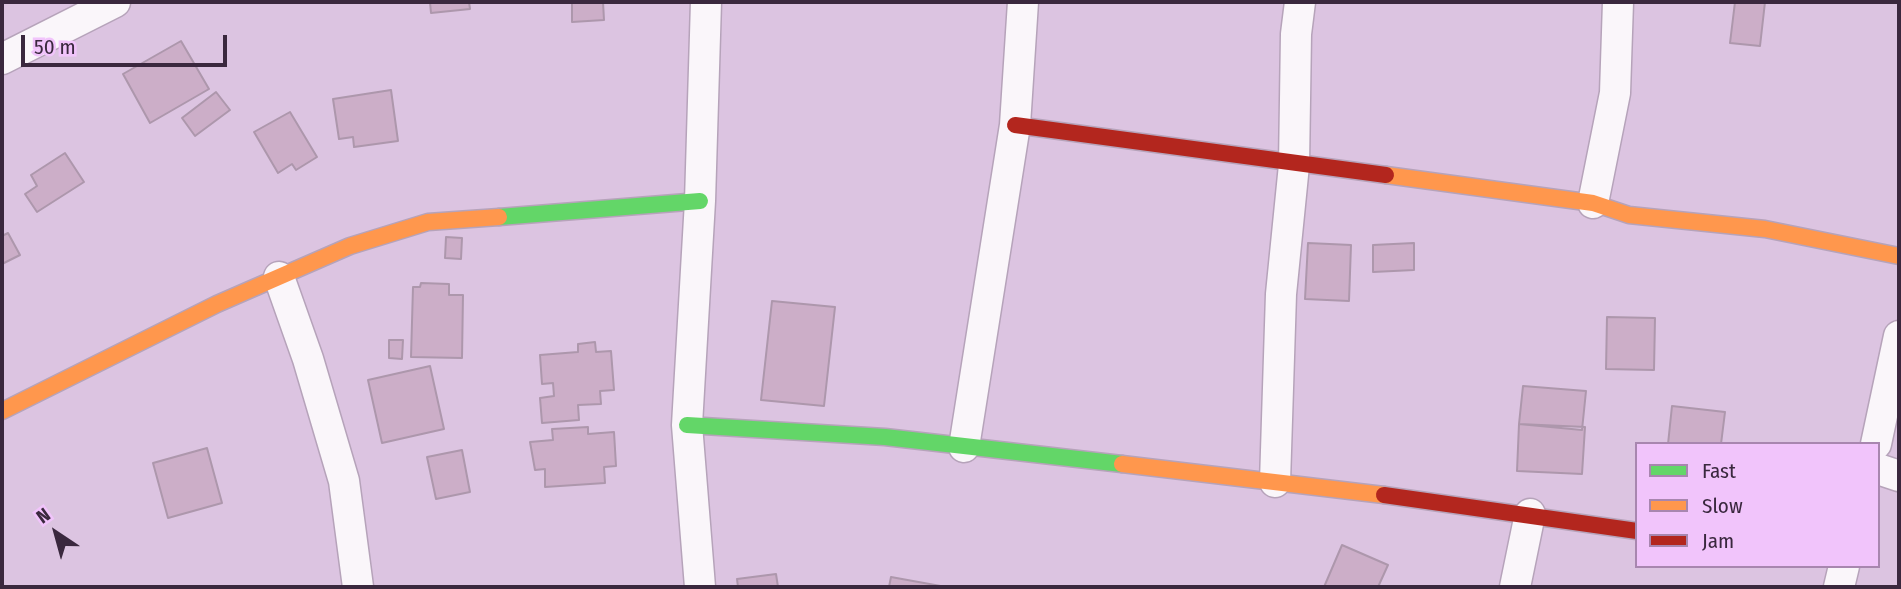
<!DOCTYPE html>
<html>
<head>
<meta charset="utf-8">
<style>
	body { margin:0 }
	#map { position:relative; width:1901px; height:589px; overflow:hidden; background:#dcc4e1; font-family:"Fira Sans Condensed",sans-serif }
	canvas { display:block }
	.frame { position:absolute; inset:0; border:4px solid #3a283e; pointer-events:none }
	.legend { position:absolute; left:1635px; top:442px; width:245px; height:126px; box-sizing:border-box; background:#f1c4fb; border:2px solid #a886af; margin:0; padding:9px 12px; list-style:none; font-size:21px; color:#3a283e }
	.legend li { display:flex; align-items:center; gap:14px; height:35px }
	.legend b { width:35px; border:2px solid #a886af }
	.north { position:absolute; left:21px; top:498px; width:70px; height:70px; -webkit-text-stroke:5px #f1c4fb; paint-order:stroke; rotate:324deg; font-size:19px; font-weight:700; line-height:28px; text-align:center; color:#3a283e }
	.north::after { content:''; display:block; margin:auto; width:24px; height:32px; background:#3a283e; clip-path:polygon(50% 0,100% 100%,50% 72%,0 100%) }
	.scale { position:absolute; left:21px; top:35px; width:206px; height:32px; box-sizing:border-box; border:4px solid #3a283e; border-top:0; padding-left:9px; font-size:21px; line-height:24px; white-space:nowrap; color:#3a283e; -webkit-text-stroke:5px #f1c4fb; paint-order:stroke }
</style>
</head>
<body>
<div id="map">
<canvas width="1901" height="589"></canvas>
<div class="frame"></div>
<ul class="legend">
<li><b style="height:9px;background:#63d668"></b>Fast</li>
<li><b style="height:9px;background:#ff974d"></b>Slow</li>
<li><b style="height:9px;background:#b3261e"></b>Jam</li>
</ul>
<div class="north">N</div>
<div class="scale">50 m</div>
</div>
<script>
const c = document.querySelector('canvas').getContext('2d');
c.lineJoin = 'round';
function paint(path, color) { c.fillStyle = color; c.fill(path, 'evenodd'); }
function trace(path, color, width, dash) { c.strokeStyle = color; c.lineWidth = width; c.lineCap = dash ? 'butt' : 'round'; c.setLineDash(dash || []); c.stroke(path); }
const building = new Path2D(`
	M430,2H469L470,9L431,13Z
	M572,2H603L604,20L572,22Z
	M1735,2H1765L1760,46L1730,43Z
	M181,41L209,89L150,123L123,74Z
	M391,90L398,141L354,147L353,137L339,139L333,99Z
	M216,92L230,110L195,136L182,118Z
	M290,112L317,157L296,170L292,164L278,173L254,132Z
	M65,153L84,182L37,212L25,194L37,186L31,175Z
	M8,233L20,255L2,264V236Z
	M446,237L462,238L461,259L445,258Z
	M1308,243L1351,245L1349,301L1305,299Z
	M1414,243V270L1373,272V245Z
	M421,283L449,284V295H463L462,358L411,357L413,287H420Z
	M772,301L835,307L824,406L761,400Z
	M1607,317L1655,318L1654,370L1606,369Z
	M389,340H403L402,359L389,358Z
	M595,342L596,352L611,351L614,390L600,391L601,404L578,405L579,420L542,423L540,398L554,396L553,383L542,384L540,355L578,352V344Z
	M430,366L444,429L382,443L368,380Z
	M1523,386L1586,391L1582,430L1519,424Z
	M1672,406L1725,412L1721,444H1668Z
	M1519,424L1585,427L1582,474L1517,471Z
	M588,427V434L614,432L616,466L604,467L605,483L545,487V469L535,470L530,442L553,440L552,429Z
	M207,448L222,503L168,518L153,463Z
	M462,450L470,492L436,499L427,457Z
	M1342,545L1388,565L1378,587H1324Z
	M776,574L778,587H738L737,579Z
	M891,577L946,587H889Z`);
paint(building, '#ccaec8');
trace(building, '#ad97ac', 2);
const street = new Path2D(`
	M2,59L115,2
	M1593,203L1615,93L1618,2
	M279,277L308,359L344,481L358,587
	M1876,444L1899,336
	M964,447L1015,125L1023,2
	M1878,469L1899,476
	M1275,482L1281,294L1294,165L1296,34L1300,2
	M700,587L687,425L700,201L706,2
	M1515,587L1530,514
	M1839,587L1844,566`);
const fast = new Path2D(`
	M499,217L700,201
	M687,425L885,437L1122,464`);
const slow = new Path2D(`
	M1386,175L1593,203L1629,215L1765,229L1899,256
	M2,411L217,304L350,246L428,222L499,217
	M1122,464L1384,495`);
const jam = new Path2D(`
	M1015,125L1386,175
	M1384,495L1637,531`);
trace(street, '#b6a3ba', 33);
trace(fast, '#b6a3ba', 19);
trace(slow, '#b6a3ba', 19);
trace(jam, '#b6a3ba', 19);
trace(street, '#faf6fa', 30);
trace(fast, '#63d668', 16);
trace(slow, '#ff974d', 16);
trace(jam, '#b3261e', 16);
</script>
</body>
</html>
